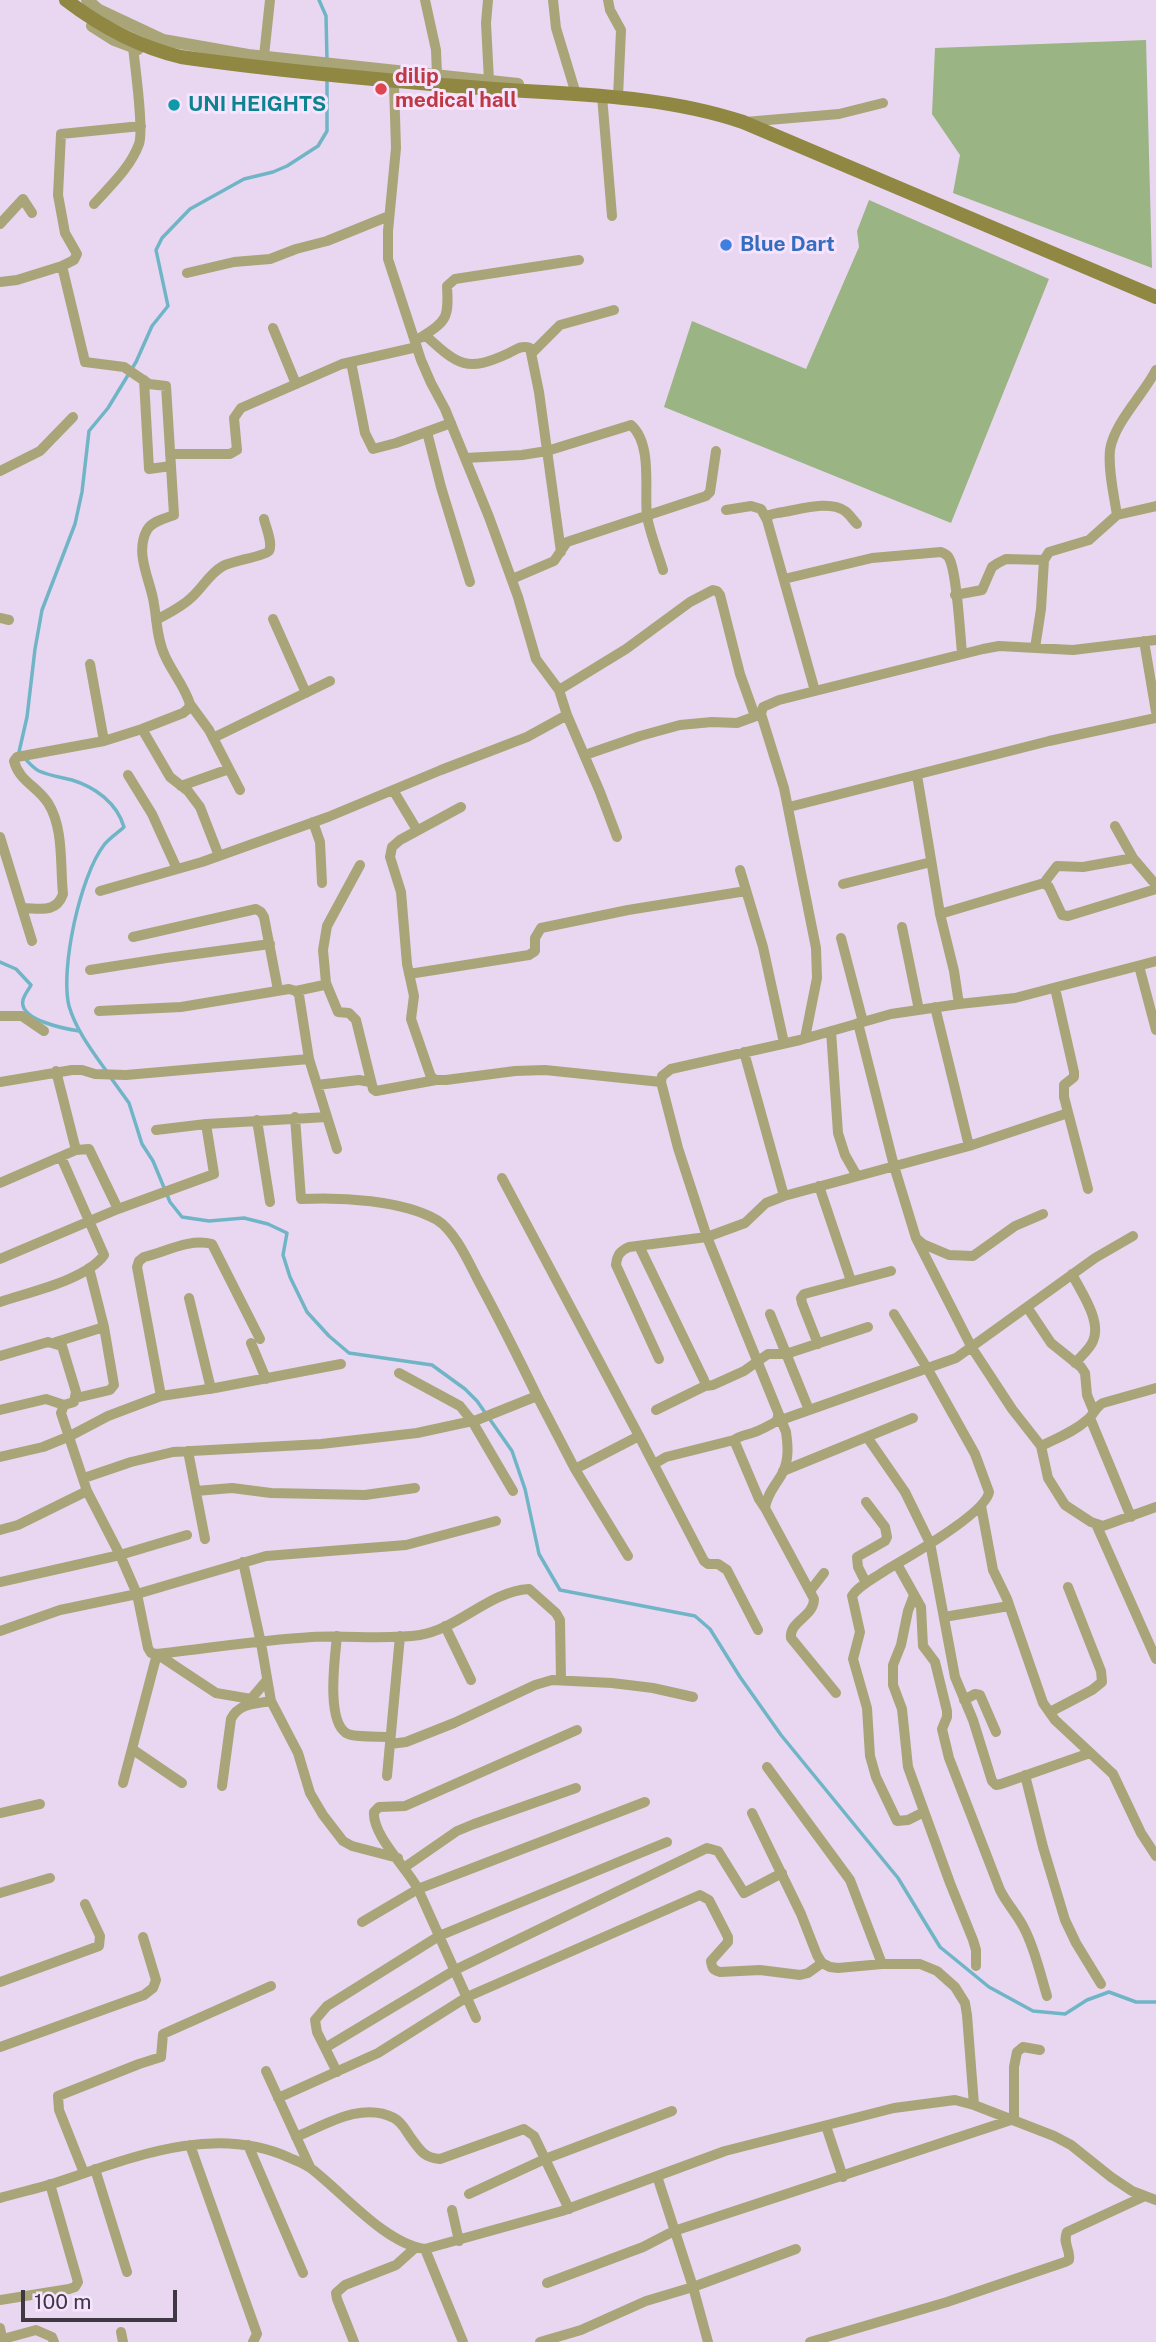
<!DOCTYPE html>
<html>
<head>
<meta charset="utf-8">
<style>
	body { margin:0 }
	#map { position:relative; width:1156px; height:2342px; overflow:hidden; background:#e9d7f1; font-family:"Public Sans",sans-serif }
	canvas { display:block }
	.scale { position:absolute; left:21px; top:2290px; width:156px; height:32px; box-sizing:border-box; border:4px solid #3f3842; border-top:0; padding-left:9px; font-size:21px; line-height:24px; white-space:nowrap; color:#3f3842; -webkit-text-stroke:5px #f6e4ff; paint-order:stroke }
</style>
</head>
<body>
<div id="map">
<canvas width="1156" height="2342"></canvas>
<div class="scale">100 m</div>
</div>
<script>
const c = document.querySelector('canvas').getContext('2d');
c.lineJoin = 'round';
function paint(path, color) { c.fillStyle = color; c.fill(path, 'evenodd'); }
function trace(path, color, width, dash) { c.strokeStyle = color; c.lineWidth = width; c.lineCap = dash ? 'butt' : 'round'; c.setLineDash(dash || []); c.stroke(path); }
function write(font, color, halo, rows, align = 'center') {
  c.font = font + ' "Public Sans",sans-serif'; c.lineWidth = 6; c.setLineDash([]); c.textBaseline = 'middle'; c.strokeStyle = halo; c.fillStyle = color; for (const [text, x, y, turn = 0] of rows) {
    c.save(); c.translate(x, y); c.rotate((+turn || 0) * Math.PI / 180); c.textAlign = isNaN(turn) ? turn : align; if (halo) c.strokeText(text, 0, 0); c.fillText(text, 0, 0); c.restore();
  }
}
paint(new Path2D(`
	M1146,40L1152,268L953,193L960,155L932,114L935,48Z
	M869,200L1049,279L951,523L664,407L692,321L806,369L859,247L857,231Z`), '#9ab483');
trace(new Path2D(`
	M319,0L326,16L327,60
	M0,962L16,969L31,985C29,989 24,995 23,1000C18,1020 66,1029 79,1031
	M107,1072C92,1051 76,1030 69,1006C60,969 80,876 104,845C109,838 118,833 124,827C117,803 95,787 72,780C61,777 50,776 39,771C32,768 25,758 19,752L27,717L35,649L42,610L75,524L82,492L89,431L108,408L136,362L152,326L168,306L156,250L162,238L190,209L244,179L273,172L287,166L318,146L327,131V78
	M111,1078L129,1103L142,1144L153,1161L170,1202L182,1217L209,1221L244,1218L268,1224L287,1233L283,1255L290,1277L307,1312L329,1336L349,1353L432,1365L465,1389L477,1401L512,1451L525,1489L539,1554L560,1590L695,1616L710,1629L740,1677L781,1735L898,1878L940,1947L989,1987L1033,2011L1065,2014L1087,2000L1109,1992L1136,2002H1156`), '#70b5c6', 3.5);
trace(new Path2D(`
	M425,0L436,50L437,75
	M488,0L486,23L489,81
	M553,0L556,28L576,94
	M608,0L610,10L621,30L618,97
	M264,56L270,0
	M394,85L396,148L388,231V259L421,360L431,383L445,409L489,517L518,597L536,659L559,690L567,715L600,792L617,837
	M602,96L612,216
	M745,122L839,114L883,103
	M94,204C111,185 130,168 139,144C144,130 135,66 133,47
	M0,224L23,199L32,213
	M62,266L74,260L77,254L65,233L58,195L61,134L141,126
	M187,273L234,262L270,259L296,249L327,241L389,216
	M0,282L17,280L62,266L85,362L124,367L149,384L166,386L174,515C166,518 152,521 147,530C134,554 151,581 154,604C157,621 157,640 165,656C172,672 185,687 190,704L188,709L183,713L142,729L104,741L17,757L14,761C19,781 37,786 48,803C64,828 60,866 63,894C56,914 39,908 22,908
	M273,328L296,384
	M425,335C458,365 466,373 509,353C517,349 522,345 530,348L539,392L561,552
	M420,338C447,321 449,318 447,286L455,279L579,260
	M533,352L560,325L614,310
	M351,362L365,433L373,449L396,443L451,423
	M144,380L149,469L171,466
	M427,432L441,487L470,582
	M170,454H230L237,450L234,418L241,408L342,364L417,347
	M465,458L522,455L547,451L631,425C653,444 644,491 647,516C650,534 658,553 663,570
	M0,471L40,451L73,417
	M726,510L751,506L761,509L767,520
	M1117,515C1114,495 1108,471 1110,450C1114,423 1144,394 1156,370
	M512,579L554,561L567,542L706,496L710,492L716,451
	M784,579L872,558L941,552C945,554 947,554 949,558C957,572 960,634 962,653
	M955,595L982,590L992,567L998,563L1006,559L1044,560
	M0,618L9,620
	M273,619L306,693
	M156,620C169,613 182,607 192,597C203,587 210,573 223,566C232,561 265,556 269,551C273,543 266,528 264,519
	M1144,641L1156,712
	M1035,648L1041,609L1044,560L1049,552L1089,540L1117,515L1156,506
	M90,664L104,741
	M559,690L626,649L690,602L713,590L717,591L720,595L740,674L755,716
	M815,691L767,520L769,515L777,513C796,511 828,499 845,511C850,515 853,520 857,524
	M190,704L209,730L240,790
	M142,729L170,777L188,791L200,807L219,856
	M213,738L330,681
	M585,755L640,736L680,725L712,722L737,723L759,715
	M128,775L152,814L177,869
	M917,775L940,914L954,971L959,1004
	M181,786L229,769
	M393,790L417,830
	M461,807L400,840L392,847L390,857L401,892L407,964L414,996L411,1019L431,1077L436,1080H446L515,1071L545,1070L661,1082
	M789,807L1049,741L1156,718
	M313,822L320,842L322,883
	M1115,826L1133,858L1156,885
	M0,837L32,941
	M740,870L763,947L784,1043
	M1044,883L1057,866L1083,867L1133,858
	M843,884L931,862
	M100,891L202,862L328,817L441,770L527,737L567,715
	M940,914L1044,883L1049,887L1062,915L1068,916L1156,889
	M902,927L919,1010
	M133,937L256,909L261,912L264,917L278,990
	M841,938L863,1022
	M1139,966L1156,1030
	M90,970L166,958L270,944
	M409,974L529,955L535,951V938L541,928L628,910L746,891
	M326,983L338,1012L349,1013L356,1020L373,1089L376,1091L436,1080
	M1055,988L1074,1072V1077L1064,1085V1097L1088,1189
	M296,991L324,985L326,983L323,950L327,926L360,865
	M935,1007L969,1146
	M99,1011L181,1007L289,989L296,991L299,995L309,1059
	M0,1016H22L44,1031
	M858,1023L894,1166L916,1238L923,1244L949,1255L973,1256L1015,1226L1043,1214
	M831,1031L838,1133L845,1155L857,1176
	M805,1038L817,978L816,948L784,788L761,714L763,707L779,700L983,649L999,646L1073,650L1156,640
	M744,1052L784,1196
	M56,1071L76,1150
	M0,1082L72,1070H82L95,1074L126,1075L309,1059L337,1149
	M317,1085L359,1080L370,1082
	M257,1120L270,1202
	M206,1124L327,1117
	M502,1178L639,1436L575,1469
	M0,1183L76,1150L89,1149L118,1209L0,1259
	M819,1186L851,1281
	M118,1209L214,1174L206,1124L156,1130
	M916,1238L972,1348L1012,1409L1041,1446L1048,1478L1065,1505L1091,1522L1103,1526L1156,1507
	M639,1246L704,1380
	M1072,1274C1081,1292 1102,1321 1093,1341C1090,1349 1081,1356 1075,1363
	M189,1298L211,1389
	M0,1302C29,1292 86,1280 104,1255L61,1157
	M1027,1307L1051,1343L1081,1367L1085,1373L1087,1395L1094,1412
	M770,1314L809,1410
	M894,1314L927,1368L975,1454L989,1492C986,1513 907,1558 886,1570C875,1578 859,1585 852,1596L860,1632L853,1659L867,1708L870,1756L876,1777L897,1821L908,1820L924,1812
	M56,1342L104,1327
	M251,1343L266,1379
	M818,1344L802,1303L801,1298L804,1294L891,1271
	M0,1356L48,1342L62,1346L76,1392L74,1402L64,1405L61,1413L87,1491L18,1525L0,1530
	M659,1359L616,1265C617,1255 620,1251 629,1247L707,1237L745,1223L766,1203L784,1196L969,1146L1068,1113
	M399,1373L460,1406L472,1421L513,1491
	M161,1396L137,1267L139,1261L144,1257C165,1252 190,1238 212,1244L260,1339
	M537,1396L575,1469L628,1556
	M76,1398L110,1390L114,1385L104,1327L89,1268
	M0,1410L46,1399L64,1405
	M656,1410L705,1386L713,1385L744,1371L768,1354H786L868,1327
	M1090,1418L1131,1517
	M639,1436L704,1561L708,1564H718L727,1570L758,1630
	M867,1437L905,1492L930,1543L955,1677L973,1720L992,1781L996,1785L1001,1784L1090,1753
	M734,1440L759,1499L765,1508
	M1041,1446C1057,1438 1074,1432 1087,1420C1094,1415 1095,1407 1103,1403L1156,1388
	M188,1451L205,1539
	M0,1457L43,1447L70,1436L108,1416L161,1396L215,1388L341,1364
	M654,1464L666,1457L734,1440C740,1435 748,1435 755,1432C763,1429 770,1425 777,1421L778,1416L781,1420L956,1358L1095,1258L1133,1236
	M783,1471L913,1418
	M84,1478L131,1462L173,1452L321,1444L417,1433L477,1420L537,1396C518,1357 499,1319 479,1282C469,1263 455,1231 437,1220C402,1200 341,1197 301,1199L295,1117
	M87,1491L120,1555L137,1594L148,1648L151,1653L157,1654C209,1648 261,1640 312,1637C348,1635 385,1640 420,1635C458,1629 490,1591 529,1589L556,1613L560,1620L561,1680
	M196,1491L232,1488L271,1493L365,1495L415,1488
	M866,1502L885,1527L887,1537L885,1541L857,1557L858,1567L866,1583
	M981,1506L993,1570L1007,1599L1043,1703L1055,1720L1113,1774L1141,1833L1156,1856
	M1096,1524L1156,1659
	M243,1562L261,1643L271,1701L298,1753L310,1793L323,1815L343,1841L352,1846L398,1858
	M897,1564L921,1607L923,1646L935,1662L947,1711V1717L942,1729L949,1758L1000,1890C1007,1904 1017,1914 1024,1928C1035,1949 1040,1973 1047,1996
	M0,1582L120,1555L187,1535
	M810,1591L824,1573
	M914,1595L908,1611L901,1645L893,1665V1685L902,1709L908,1767L950,1883L973,1940L976,1950V1966
	M944,1617L1009,1606
	M445,1626L471,1680
	M0,1631L60,1610L137,1594L266,1556L406,1545L496,1521
	M337,1636C335,1657 326,1720 346,1733C354,1738 380,1736 390,1737
	M836,1693L791,1638C789,1621 814,1617 814,1599L765,1508C767,1493 777,1484 783,1472C789,1459 788,1446 786,1432L707,1237L678,1148L661,1082L662,1076L671,1069L800,1040L891,1014L959,1004L1015,998L1156,961
	M964,1700L975,1694L980,1695L996,1732
	M1050,1712L1092,1690L1102,1682L1101,1671L1068,1587
	M390,1744L406,1742L454,1723L535,1685L552,1680L612,1683L653,1688L693,1697
	M132,1749L182,1783
	M767,1767L850,1880L882,1964
	M1025,1775L1043,1847L1065,1920L1076,1943L1101,1984
	M387,1776L400,1636
	M123,1783L157,1654L216,1693L251,1699L267,1680
	M222,1786L231,1719C239,1703 255,1704 271,1701
	M0,1813L40,1804
	M752,1813L801,1914L817,1955L822,1963L830,1967L838,1968L882,1964H920L937,1971L955,1987L965,2003L967,2015L974,2105
	M405,1867L457,1831L474,1824L576,1788
	M0,1893L50,1878
	M362,1922L418,1889L645,1802
	M0,1982L99,1946L100,1936L85,1904
	M476,2018L418,1889C407,1868 372,1835 374,1812L379,1807L405,1806L577,1730
	M0,2047L144,1995L153,1988L156,1980L143,1937
	M325,2048L455,1970L707,1848L718,1851L744,1893L782,1873
	M266,2071L310,2167
	M337,2072L317,2032L315,2020L327,2006L439,1936L667,1842
	M278,2098L378,2053L467,1997L700,1895L709,1900L728,1937V1942L711,1961C712,1968 713,1970 720,1972L760,1970L800,1975L808,1973L822,1963
	M826,2126L843,2177
	M296,2137C325,2125 362,2101 394,2118C402,2122 406,2131 411,2138C420,2150 424,2158 440,2159L524,2129L534,2136L569,2209
	M190,2145L257,2334L253,2342
	M248,2145L303,2273
	M95,2169L127,2272
	M84,2173L59,2110L58,2096L139,2064L161,2057L163,2034L271,1986
	M657,2176L693,2287L708,2342
	M469,2194L545,2159L672,2111
	M0,2198C17,2193 35,2189 52,2184C126,2160 212,2122 290,2158C297,2161 306,2164 313,2170C344,2194 386,2244 425,2249L562,2211L725,2151L894,2108L955,2100L974,2105L1054,2136L1071,2145L1111,2177L1132,2191L1156,2200
	M452,2210L459,2241
	M425,2249L463,2342
	M547,2283L643,2247L674,2231L1014,2119V2067L1017,2052L1023,2047L1040,2050
	M0,2300L69,2289L75,2287L78,2282L50,2184
	M0,2328L3,2342
	M121,2332L123,2342
	M3,2339L36,2330L52,2337L54,2342
	M354,2342L337,2299L336,2293L345,2285L396,2265L415,2248
	M540,2342L581,2330L646,2301L693,2287L796,2249
	M810,2342L947,2302L1065,2262L1069,2260C1071,2250 1062,2243 1067,2232L1145,2196`), '#a9a579', 10);
trace(new Path2D(`
	M87,0L99,10L163,40L248,55L518,84
	M92,26L114,40L138,49`), '#a9a579', 12);
trace(new Path2D(`
	M66,0C100,26 139,47 181,57C284,72 390,81 494,89C579,95 662,95 743,122L1156,297`), '#908743', 14);
for (const [x, y, r, color] of [
	[381,89,7,"#e0444e"],
	[174,105,7,"#0f9aa8"],
	[726,245,7,"#3f7fe0"]
]) { const dot = new Path2D(); dot.arc(x, y, r, 0, 2 * Math.PI); c.fillStyle = color; c.fill(dot); trace(dot, '#f6e4ff', 2.5); }
write('bold 21px', '#be3a42', '#f6e4ff', [
	["dilip",395,77],
	["medical hall",395,101]
], 'left');
write('bold 21px', '#0d838f', '#f6e4ff', [
	["UNI HEIGHTS",188,105]
], 'left');
write('bold 21px', '#366cbe', '#f6e4ff', [
	["Blue Dart",740,245]
], 'left');
</script>
</body>
</html>
